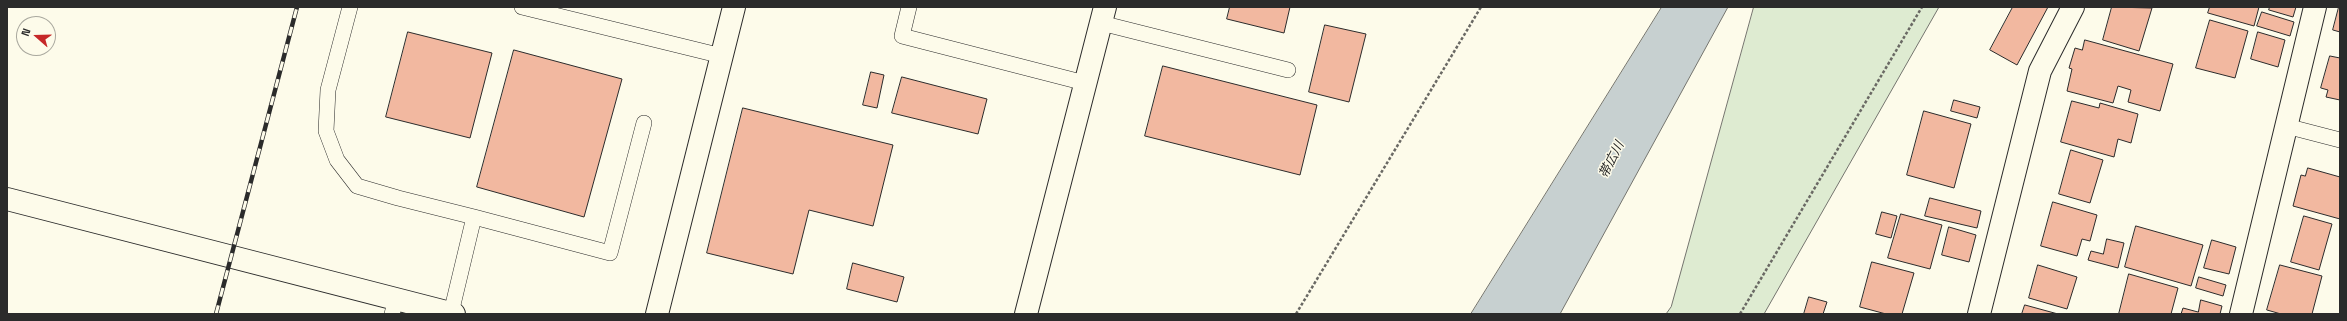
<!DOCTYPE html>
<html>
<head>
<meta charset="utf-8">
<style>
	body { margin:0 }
	#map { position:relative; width:2347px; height:321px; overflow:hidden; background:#fdfbea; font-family:"Space Grotesk",sans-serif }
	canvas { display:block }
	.frame { position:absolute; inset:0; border:8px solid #2b2b2b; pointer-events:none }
	.north { position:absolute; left:16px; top:16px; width:40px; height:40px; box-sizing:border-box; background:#fdfbea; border:1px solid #a9a89e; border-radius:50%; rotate:290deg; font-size:11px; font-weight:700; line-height:16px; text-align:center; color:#2b2b2b }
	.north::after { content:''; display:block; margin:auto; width:14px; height:18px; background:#c62828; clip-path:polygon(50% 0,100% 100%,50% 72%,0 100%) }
</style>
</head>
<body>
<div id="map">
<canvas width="2347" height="321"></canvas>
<div class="frame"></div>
<div class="north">N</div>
</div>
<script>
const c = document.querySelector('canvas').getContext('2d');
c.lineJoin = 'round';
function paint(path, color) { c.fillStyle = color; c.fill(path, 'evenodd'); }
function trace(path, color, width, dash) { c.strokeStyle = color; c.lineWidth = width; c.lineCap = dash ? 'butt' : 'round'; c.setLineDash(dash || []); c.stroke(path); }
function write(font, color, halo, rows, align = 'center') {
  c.font = font + ' "Space Grotesk","Noto Sans JP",sans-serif'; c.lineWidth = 3; c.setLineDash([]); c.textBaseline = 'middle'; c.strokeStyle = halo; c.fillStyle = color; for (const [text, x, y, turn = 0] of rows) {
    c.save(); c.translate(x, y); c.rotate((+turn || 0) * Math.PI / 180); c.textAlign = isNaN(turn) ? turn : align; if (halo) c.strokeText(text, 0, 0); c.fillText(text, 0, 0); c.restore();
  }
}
const green = new Path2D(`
	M1754,7H1939L1764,314H1666L1671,307Z`);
paint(green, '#deebd1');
trace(green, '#74746e', 1);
const water = new Path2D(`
	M1662,7H1728L1560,314H1471Z`);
paint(water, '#c7d0d0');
trace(water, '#74746e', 1);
const building = new Path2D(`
	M1230,7H1290L1284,33L1227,19Z
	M2013,7H2048L2017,65L1990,50Z
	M2112,7L2152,8L2139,51L2103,40Z
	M2210,7H2259L2254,26L2208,13Z
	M2270,7H2296L2293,17L2269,10Z
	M2339,7H2340V32L2333,30Z
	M2262,12L2294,22L2290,36L2257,26Z
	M2210,20L2248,31L2235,78L2196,68Z
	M1325,25L1366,34L1349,102L1309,92Z
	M408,32L492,53L470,138L386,117Z
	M2258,32L2285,40L2278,67L2251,59Z
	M2085,40L2173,64L2160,111L2128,102L2131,90L2118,86L2113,103L2067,91L2072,69L2069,68L2075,48L2082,50Z
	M514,50L622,79L584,217L477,187Z
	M2330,56L2340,58V100L2326,97L2328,90L2321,88Z
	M1163,66L1317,105L1300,175L1145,136Z
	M871,72L884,75L877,108L863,105Z
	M902,77L987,99L978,134L892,113Z
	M1954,100L1980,107L1977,118L1951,111Z
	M2072,101L2099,108L2100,103L2138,114L2131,143L2118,139L2114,157L2061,142Z
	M743,108L893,145L873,226L809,210L793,274L707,253Z
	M1924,111L1971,124L1954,188L1907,175Z
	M2071,150L2103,160L2090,203L2059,194Z
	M2308,168L2340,177V219L2293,206L2301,175L2305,176Z
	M1930,198L1981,211L1977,228L1925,216Z
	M2053,202L2097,215L2090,241L2082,239L2077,256L2041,246Z
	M1882,212L1897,216L1891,238L1876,234Z
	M1901,214L1942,225L1930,269L1888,258Z
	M2304,216L2332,224L2319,270L2291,262Z
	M2136,226L2203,245L2191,286L2125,267Z
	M1949,227L1976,235L1969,262L1942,255Z
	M2107,239L2124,243L2118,268L2088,260L2091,251L2103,254Z
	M2212,240L2236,247L2229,274L2204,268Z
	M1872,262L1914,273L1902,314H1886L1860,307Z
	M853,263L904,277L897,302L847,289Z
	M2038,265L2077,277L2067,309L2029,298Z
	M2280,265L2322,276L2312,314H2281L2267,310Z
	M2129,274L2178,288L2171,314H2119Z
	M2199,277L2226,285L2223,296L2196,288Z
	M1809,297L1827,302L1823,314H1804Z
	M2201,300L2222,306L2220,314H2181L2183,308L2198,312Z
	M2025,305L2058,314H2022Z`);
paint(building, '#f2b8a0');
trace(building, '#2b2b2b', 1);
const lane = new Path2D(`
	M350,7L328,90L326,131L337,160L357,186L398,198L474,217L451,313
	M522,7L722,56
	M909,7L902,36L1085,83
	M1101,23L1288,70
	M2286,126L2340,140
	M474,217L610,253L644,123
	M392,314L396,299`);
const street = new Path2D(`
	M7,199L454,314
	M657,314L734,7
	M1026,314L1105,7
	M1979,314L2040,71L2073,7
	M2241,314L2315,7`);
trace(lane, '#2b2b2b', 16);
trace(street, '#2b2b2b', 24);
trace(new Path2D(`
	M1296,314L1481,7
	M1740,314L1922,7`), '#6a6964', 2.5, [3, 2]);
trace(lane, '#fdfbea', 15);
trace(street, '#fdfbea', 22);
const rail = new Path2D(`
	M216,314L297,7`);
trace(rail, '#2b2b2b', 4.5);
trace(rail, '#fdfbea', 3, [9]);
write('italic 13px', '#2b2b2b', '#fdfbea', [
	["帯広川",1612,160,-63]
]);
</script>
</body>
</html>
